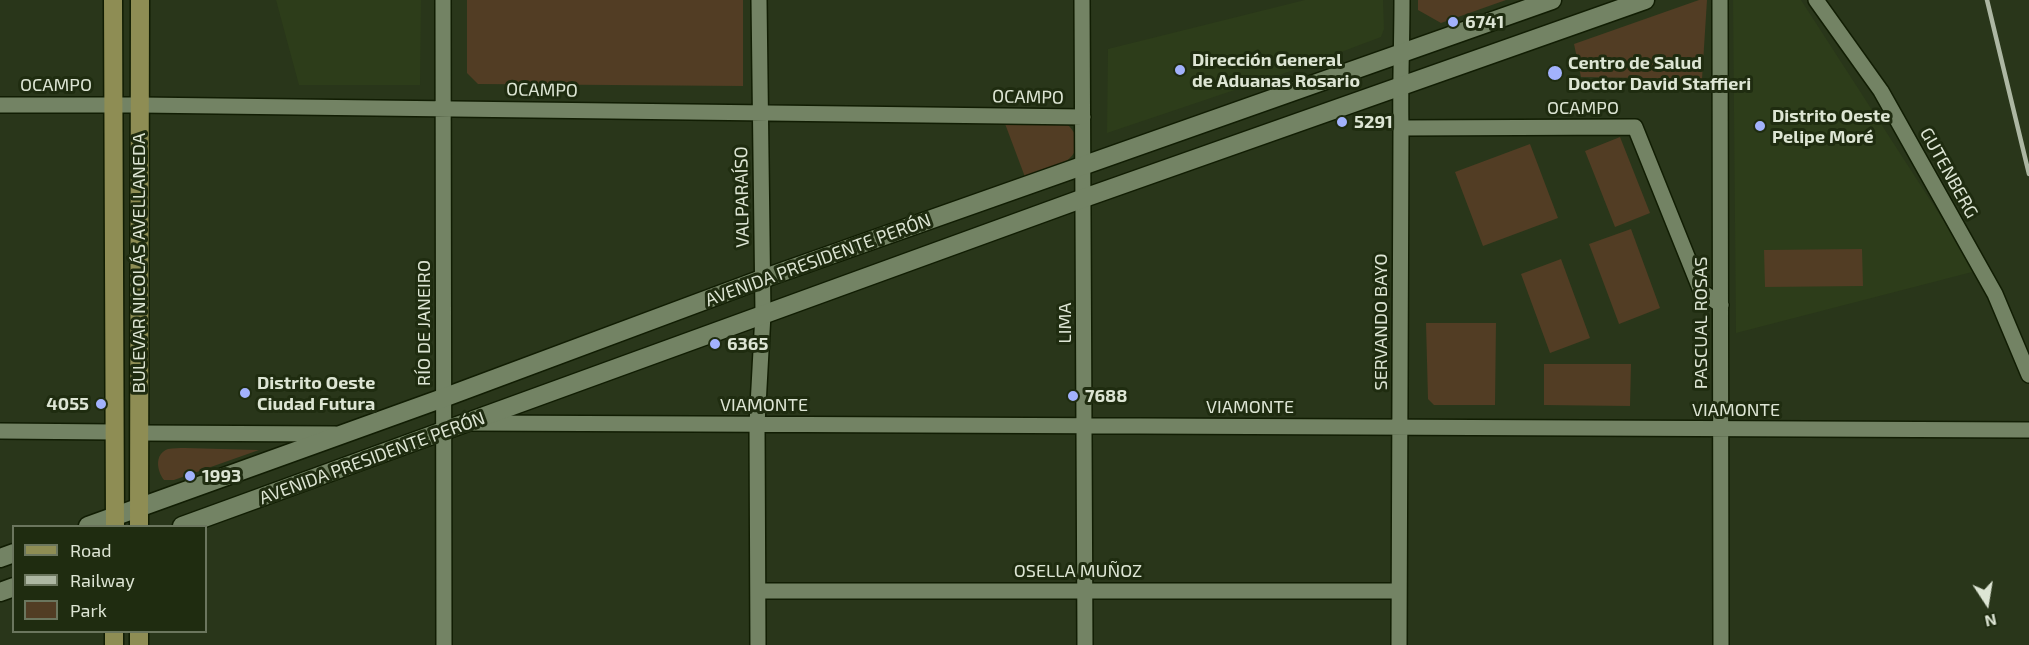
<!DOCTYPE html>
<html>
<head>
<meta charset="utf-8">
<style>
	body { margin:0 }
	#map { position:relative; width:2029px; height:645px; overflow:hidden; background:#29361a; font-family:"Exo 2",sans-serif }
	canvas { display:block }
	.legend { position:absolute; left:12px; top:525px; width:195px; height:108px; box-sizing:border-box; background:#1f2c10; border:2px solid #6b765e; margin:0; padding:8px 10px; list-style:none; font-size:18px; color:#dde5d4 }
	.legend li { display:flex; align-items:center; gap:12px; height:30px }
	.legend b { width:30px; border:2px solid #6b765e }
	.north { position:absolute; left:1957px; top:573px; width:60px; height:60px; -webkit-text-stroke:4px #1f2c10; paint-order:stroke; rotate:168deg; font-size:16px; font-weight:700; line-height:24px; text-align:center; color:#dde5d4 }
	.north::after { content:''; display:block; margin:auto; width:21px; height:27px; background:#dde5d4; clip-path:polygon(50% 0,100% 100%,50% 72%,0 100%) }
</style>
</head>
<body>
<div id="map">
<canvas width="2029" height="645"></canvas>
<ul class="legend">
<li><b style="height:8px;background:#8e8d54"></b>Road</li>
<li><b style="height:8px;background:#adb7a3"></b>Railway</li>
<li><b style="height:16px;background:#523d24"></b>Park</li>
</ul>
<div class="north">N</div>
</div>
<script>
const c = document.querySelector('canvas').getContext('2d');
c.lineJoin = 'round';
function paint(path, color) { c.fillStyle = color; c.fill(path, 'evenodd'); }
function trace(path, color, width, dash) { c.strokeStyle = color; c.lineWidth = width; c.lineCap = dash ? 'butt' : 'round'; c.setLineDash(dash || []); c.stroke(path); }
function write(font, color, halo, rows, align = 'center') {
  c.font = font + ' "Exo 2",sans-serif'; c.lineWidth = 6; c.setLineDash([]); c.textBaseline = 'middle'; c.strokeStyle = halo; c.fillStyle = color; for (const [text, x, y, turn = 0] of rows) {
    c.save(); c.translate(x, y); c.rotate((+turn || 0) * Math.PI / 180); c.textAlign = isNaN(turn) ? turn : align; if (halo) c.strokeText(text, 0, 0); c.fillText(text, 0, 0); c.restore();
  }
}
paint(new Path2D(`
	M276,0H421L420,85H299Z
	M1305,0H1383L1384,29L1381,37L1288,72L1107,133L1108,49Z
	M1733,0H1801L1976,271L1736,333Z`), '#2d3d1a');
paint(new Path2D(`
	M467,0H743V86L478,84L467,73Z
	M1418,0H1506L1441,23L1418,10Z
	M1699,0H1707L1702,79L1581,77L1574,44Z
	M1004,121L1053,122L1068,125C1071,128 1075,133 1076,137C1083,164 1043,171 1025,177Z
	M1620,137L1650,213L1615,227L1585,151Z
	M1530,144L1558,218L1483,246L1455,172Z
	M1631,229L1660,308L1619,324L1589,244Z
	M1862,249L1863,286L1765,287L1764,250Z
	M1561,259L1590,338L1550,353L1521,274Z
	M1426,323H1496L1495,405H1434L1428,399Z
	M1544,364H1631L1630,406L1544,405Z
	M185,448L259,450L174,480H164C157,471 154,454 168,449C173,448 180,448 185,448Z`), '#523d24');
const street = new Path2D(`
	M443,0L444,645
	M1082,0L1085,645
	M1720,0L1721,645
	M1816,0L1881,91L1995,294L2029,375
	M0,105H140L1083,117
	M1401,128L1635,127L1701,291L1721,305
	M473,423L2029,430
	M0,431L114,432
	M139,433L335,434
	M758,591H1399
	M758,645L757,424L763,314L759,0
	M1399,645L1401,128C1400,85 1402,43 1402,0`);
const secondary = new Path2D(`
	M88,526L443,398L762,279L1552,0
	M182,526L1084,198L1645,0
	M0,558L14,553
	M0,592L14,587`);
const primary = new Path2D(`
	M113,0L115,526
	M139,526L140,0
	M139,632V645
	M114,645V632`);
trace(street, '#111d03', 18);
trace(secondary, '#111d03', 21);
trace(primary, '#111d03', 21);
trace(street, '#738364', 15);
trace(secondary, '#738364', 18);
trace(primary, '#8e8d54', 18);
trace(new Path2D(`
	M1987,0L2029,174`), '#adb7a3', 4.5);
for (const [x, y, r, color] of [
	[1453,22,6,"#a2b2fd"],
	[1180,70,6,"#a2b2fd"],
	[1555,73,8,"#a2b2fd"],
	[1342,122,6,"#a2b2fd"],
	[1760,126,6,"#a2b2fd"],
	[715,344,6,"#a2b2fd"],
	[245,393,6,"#a2b2fd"],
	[1073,396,6,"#a2b2fd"],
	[101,404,6,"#a2b2fd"],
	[190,476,6,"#a2b2fd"]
]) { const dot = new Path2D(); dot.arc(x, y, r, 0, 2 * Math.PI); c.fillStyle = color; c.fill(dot); trace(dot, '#1f2c10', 2); }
write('bold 18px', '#dde5d4', '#1f2c10', [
	["6741",1465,22],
	["Dirección General",1192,60],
	["de Aduanas Rosario",1192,81],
	["Centro de Salud",1568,63],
	["Doctor David Staffieri",1568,84],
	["Distrito Oeste",1772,116],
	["Pelipe Moré",1772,137],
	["5291",1354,122],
	["6365",727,344],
	["Distrito Oeste",257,383],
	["Ciudad Futura",257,404],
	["7688",1085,396],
	["4055",89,404,"right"],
	["1993",202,476]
], 'left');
write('18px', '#dde5d4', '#1f2c10', [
	["OCAMPO",56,85],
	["OCAMPO",542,90,1],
	["OCAMPO",1028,97,1],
	["OCAMPO",1583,108],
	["GUTENBERG",1949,173,61],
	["VALPARAÍSO",742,197,-91],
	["AVENIDA PRESIDENTE PERÓN",818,260,-20],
	["BULEVAR NICOLÁS AVELLANEDA",139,263,-90],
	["SERVANDO BAYO",1381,322,-90],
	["RÍO DE JANEIRO",424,323,-90],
	["LIMA",1065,323,-90],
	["PASCUAL ROSAS",1701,323,-90],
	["VIAMONTE",764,405],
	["VIAMONTE",1250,407],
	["VIAMONTE",1736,410],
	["AVENIDA PRESIDENTE PERÓN",372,458,-20],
	["OSELLA MUÑOZ",1078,571]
]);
</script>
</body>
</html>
